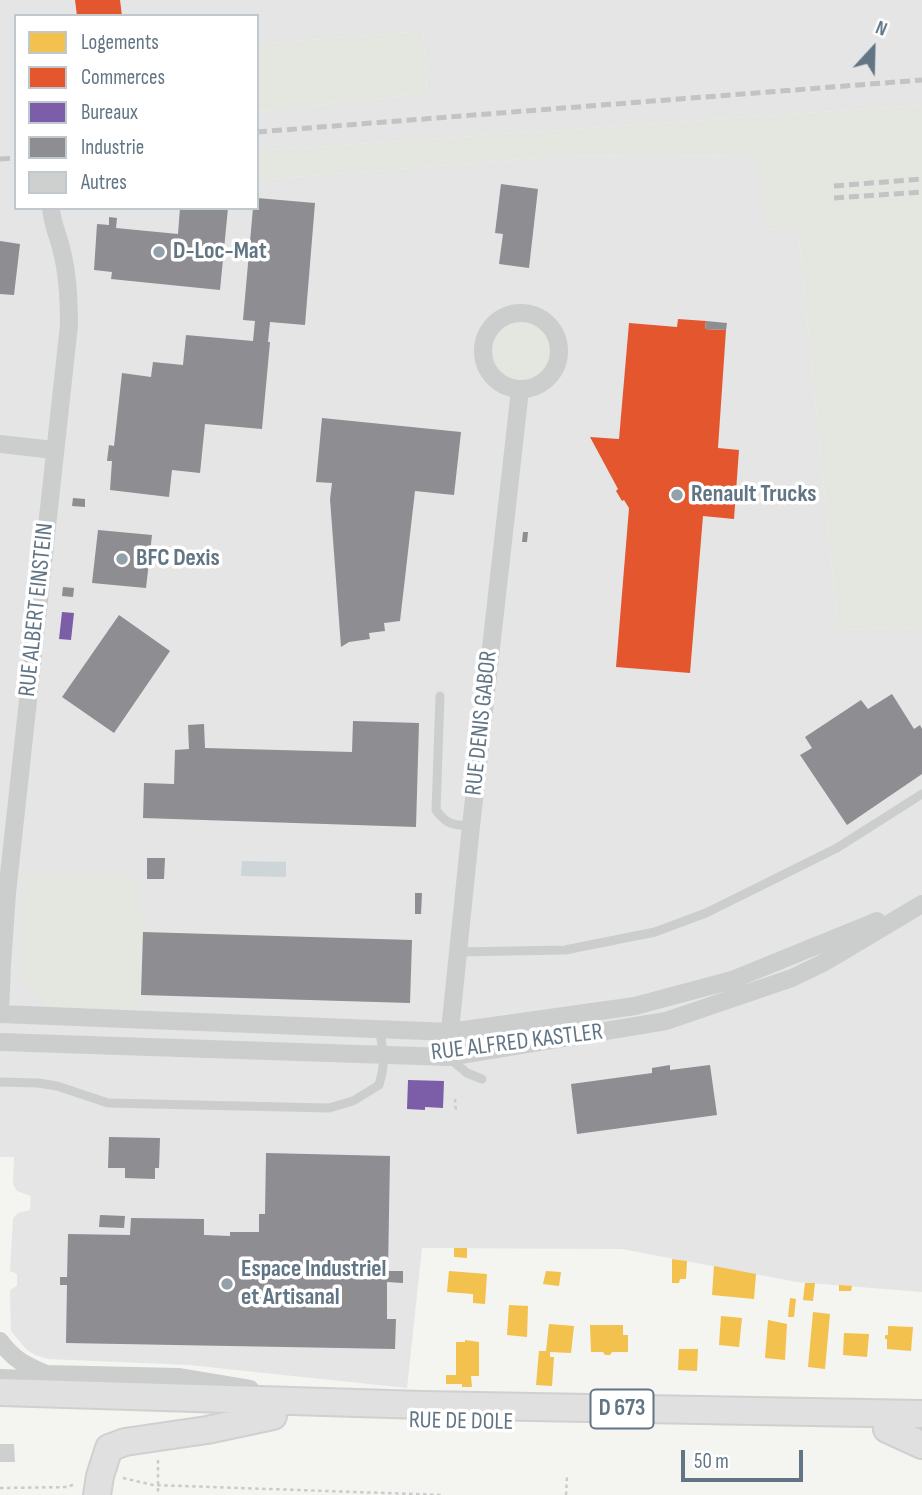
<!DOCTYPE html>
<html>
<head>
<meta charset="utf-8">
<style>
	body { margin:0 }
	#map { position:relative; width:922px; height:1495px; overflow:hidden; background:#f4f4f1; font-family:"Sofia Sans Condensed",sans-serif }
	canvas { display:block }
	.legend { position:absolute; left:14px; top:14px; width:245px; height:196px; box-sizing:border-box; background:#fff; border:2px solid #c0c8ce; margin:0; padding:9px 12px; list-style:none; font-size:21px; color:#617584 }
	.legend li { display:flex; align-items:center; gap:14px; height:35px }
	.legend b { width:35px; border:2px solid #c0c8ce }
	.north { position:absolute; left:838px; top:14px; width:70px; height:70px; -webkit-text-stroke:5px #fff; paint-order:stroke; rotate:22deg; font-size:19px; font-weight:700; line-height:28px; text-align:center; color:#617584 }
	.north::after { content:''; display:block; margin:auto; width:24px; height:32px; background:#617584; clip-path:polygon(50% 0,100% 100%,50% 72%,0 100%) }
	.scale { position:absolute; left:681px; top:1450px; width:122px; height:32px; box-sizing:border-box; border:4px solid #617584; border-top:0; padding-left:9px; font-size:21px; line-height:24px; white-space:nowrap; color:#617584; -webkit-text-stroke:5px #fff; paint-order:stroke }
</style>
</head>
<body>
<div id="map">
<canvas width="922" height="1495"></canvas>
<ul class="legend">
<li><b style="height:19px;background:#f2c14e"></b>Logements</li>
<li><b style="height:19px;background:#e4572e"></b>Commerces</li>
<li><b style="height:19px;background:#7b5ea7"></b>Bureaux</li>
<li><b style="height:19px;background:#8d8d92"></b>Industrie</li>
<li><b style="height:19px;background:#ced0cf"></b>Autres</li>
</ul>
<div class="north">N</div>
<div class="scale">50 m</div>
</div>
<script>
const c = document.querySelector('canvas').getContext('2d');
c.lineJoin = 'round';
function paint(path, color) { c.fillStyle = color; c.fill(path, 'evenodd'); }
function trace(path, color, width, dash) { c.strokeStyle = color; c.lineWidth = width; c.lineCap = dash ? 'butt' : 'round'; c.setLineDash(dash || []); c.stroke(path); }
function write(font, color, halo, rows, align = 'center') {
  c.font = font + ' "Sofia Sans Condensed",sans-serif'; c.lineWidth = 7; c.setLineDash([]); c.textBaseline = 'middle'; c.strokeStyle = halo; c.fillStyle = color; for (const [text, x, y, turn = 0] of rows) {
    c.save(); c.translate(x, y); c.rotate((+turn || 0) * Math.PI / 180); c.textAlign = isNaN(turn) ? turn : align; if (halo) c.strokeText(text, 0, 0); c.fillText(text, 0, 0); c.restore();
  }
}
paint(new Path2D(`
	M0,0H922V105L257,151V112L427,93L423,31L257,44V16H16V208H257V180L550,157L757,155L768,230L798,227L838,630L922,627V1292L797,1282L622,1249L422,1248L407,1388L189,1365L49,1359L35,1355L26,1349L11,1331L10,1290L17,1286V1274L10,1271L13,1218L18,1213L30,1210L31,1196L17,1191L13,1184L14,1157H0Z`), '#e4e5e4');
paint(new Path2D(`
	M423,31L427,93L257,112V44Z
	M922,105V627L838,630L798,227L768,230L756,155L550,157L257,180V151Z
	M493 352a29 29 0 1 1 58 0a29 29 0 1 1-58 0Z
	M25,873L139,878L143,932L141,1009L47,1008L20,975Z`), '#e3e7df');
paint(new Path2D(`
	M242,861L286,862V877L241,876Z`), '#cdd5d8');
paint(new Path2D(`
	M454,1248H467V1258L454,1257Z
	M672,1259L687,1261L686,1279H680L679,1283H672Z
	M714,1266L756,1274L754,1299L712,1295Z
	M449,1271L487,1274L485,1304L473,1303V1294L447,1292Z
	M546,1271L561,1272L559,1286L543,1284Z
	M805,1283H815L813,1301L803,1300Z
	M839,1285L852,1286L851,1291H839Z
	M790,1298L796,1299L794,1317H788Z
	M509,1305L528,1306L527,1337L507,1335Z
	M813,1312L830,1314L825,1369L808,1367Z
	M721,1316L742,1318L739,1347L719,1345Z
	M768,1320L787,1324L785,1360L765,1358Z
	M549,1324L574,1326L571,1353L550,1352V1357H554L552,1386L536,1385L539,1351H546Z
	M590,1325H623V1335H628V1352H612L610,1355H605L603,1352H591Z
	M888,1326L913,1327L911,1351L887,1349V1339H885V1335H888Z
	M844,1333L869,1334L867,1357L843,1355Z
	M465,1340L479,1342V1376H471L472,1387H462V1384H446V1375H456V1342H465Z
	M679,1349H698L697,1371L678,1370Z`), '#f2c14e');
paint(new Path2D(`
	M75,0H120L122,16H77Z
	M678,319L706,321L705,329L726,330L718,448L739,450L734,519L703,516L690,673L616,667L629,508L624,500L622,501L616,491L618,489L590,437L619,439L629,323L677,327Z`), '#e4572e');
paint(new Path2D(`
	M62,612L74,613L71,640L59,639Z
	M408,1080L444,1081L443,1108L425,1107V1110L407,1109Z`), '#7b5ea7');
paint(new Path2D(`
	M501,184L538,189L529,268L499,264L503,234L495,233Z
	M257,198L315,203L305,325L270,322L268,342H270L262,429L205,424L200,473L172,470L169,497L110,490L112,461H107L109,445L114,446L122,373L151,377L153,362L183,365L186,335L253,341L255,321L243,320L253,208H257Z
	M180,208H228L220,290L111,279L112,272L94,270L97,224L109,225V217L117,218L116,228L178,234Z
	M0,241L20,244L14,295L0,294Z
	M706,321L727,323L726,330L705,329Z
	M322,418L461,432L454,495L415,491L400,621L384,623L385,631L369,633L370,639L349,642L341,647L330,499L332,483L316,482Z
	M73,498L85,499V507L72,506Z
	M98,530L152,535L146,588L92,583Z
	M523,532H528L527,542H522Z
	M63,587L74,588L73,597L62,596Z
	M119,615L170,651L114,733L62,697Z
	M892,694L914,729L920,725L922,729V774L847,825L800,755L812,748L805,737L861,700L868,709Z
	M353,721L419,723L416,827L143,818L144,783L174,784L175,750L189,749L188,725L204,724L205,748L352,752Z
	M147,858H165L164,879H147Z
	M415,893H422L421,914H415Z
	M143,932L412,940L410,1003L141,995Z
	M670,1065V1070L710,1065L717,1115L577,1134L571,1084L652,1073V1068Z
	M109,1137L160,1138L159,1168H155V1179L125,1178V1168H108Z
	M266,1153L390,1156L388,1271H403V1283L387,1282V1319H396L395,1349L66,1343L67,1285H60V1277H67L68,1234L130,1235L131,1218L204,1219V1235L230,1236V1232H259V1214H265Z
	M100,1215L125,1216L124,1228L99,1227Z`), '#8d8d92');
paint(new Path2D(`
	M0,1444H14L15,1462H0Z`), '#ced0cf');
const primary = new Path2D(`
	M0,1392L422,1405L922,1414
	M887,1429L922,1445
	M97,1495L100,1476L109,1448L125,1442L207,1430L273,1416`);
trace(primary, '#cfd0d0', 30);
trace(new Path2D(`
	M455,1099L456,1111
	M158,1460V1495
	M123,1478L153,1485L443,1495
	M0,1488L68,1487L76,1483
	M566,1495L567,1476`), '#cacbcb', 2.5, [3.5, 3.5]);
trace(new Path2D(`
	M440,696L436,810C447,825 453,825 471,826
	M458,952L565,950L655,932L706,913L837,848L922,794
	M449,1058L467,1073L482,1079
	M0,1082L38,1083L57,1086L108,1103L329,1108L353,1101L379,1085C386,1061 384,1052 379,1029`), '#cccece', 9);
trace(new Path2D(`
	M483 351a38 38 0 1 1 76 0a38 38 0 1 1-76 0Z
	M0,444L54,450
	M0,1014L450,1032L635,1006L732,980L877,921
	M0,1014L2,965L7,893L69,325C69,301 68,275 62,252C59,237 52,224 51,208
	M449,1040L471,826L520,390
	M0,1042L448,1057L666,1021L792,978L823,963L922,904
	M0,1341C14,1360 25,1365 46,1374
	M0,1378L29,1379L46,1374L178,1377L250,1389`), '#cccece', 18);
trace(primary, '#e0e0e1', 26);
trace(new Path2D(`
	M257,132L922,80
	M0,159L16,158
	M834,186L922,179
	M834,198L922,192`), '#c1c3c4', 5, [10, 5]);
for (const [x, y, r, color] of [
	[159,252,7,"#94a1aa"],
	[677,495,7,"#94a1aa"],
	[122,559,7,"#94a1aa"],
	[227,1284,7,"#94a1aa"]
]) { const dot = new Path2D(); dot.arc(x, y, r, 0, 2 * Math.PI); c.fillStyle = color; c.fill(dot); trace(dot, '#fff', 2.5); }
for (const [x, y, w] of [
	[622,1409,63]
]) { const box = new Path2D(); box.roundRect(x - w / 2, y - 19.5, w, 39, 5); c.fillStyle = '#fff'; c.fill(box); trace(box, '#617584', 2); }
write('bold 23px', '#617584', null, [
	["D 673",622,1409]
]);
write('bold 24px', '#617584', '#fff', [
	["D-Loc-Mat",173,252],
	["Renault Trucks",691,495],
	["BFC Dexis",136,559],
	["Espace Industriel",241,1270],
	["et Artisanal",241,1298]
], 'left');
write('24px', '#617584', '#fff', [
	["RUE ALBERT EINSTEIN",37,610,-84],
	["RUE DENIS GABOR",482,723,-84],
	["RUE ALFRED KASTLER",517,1043,-7],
	["RUE DE DOLE",461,1422,1]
]);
</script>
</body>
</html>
